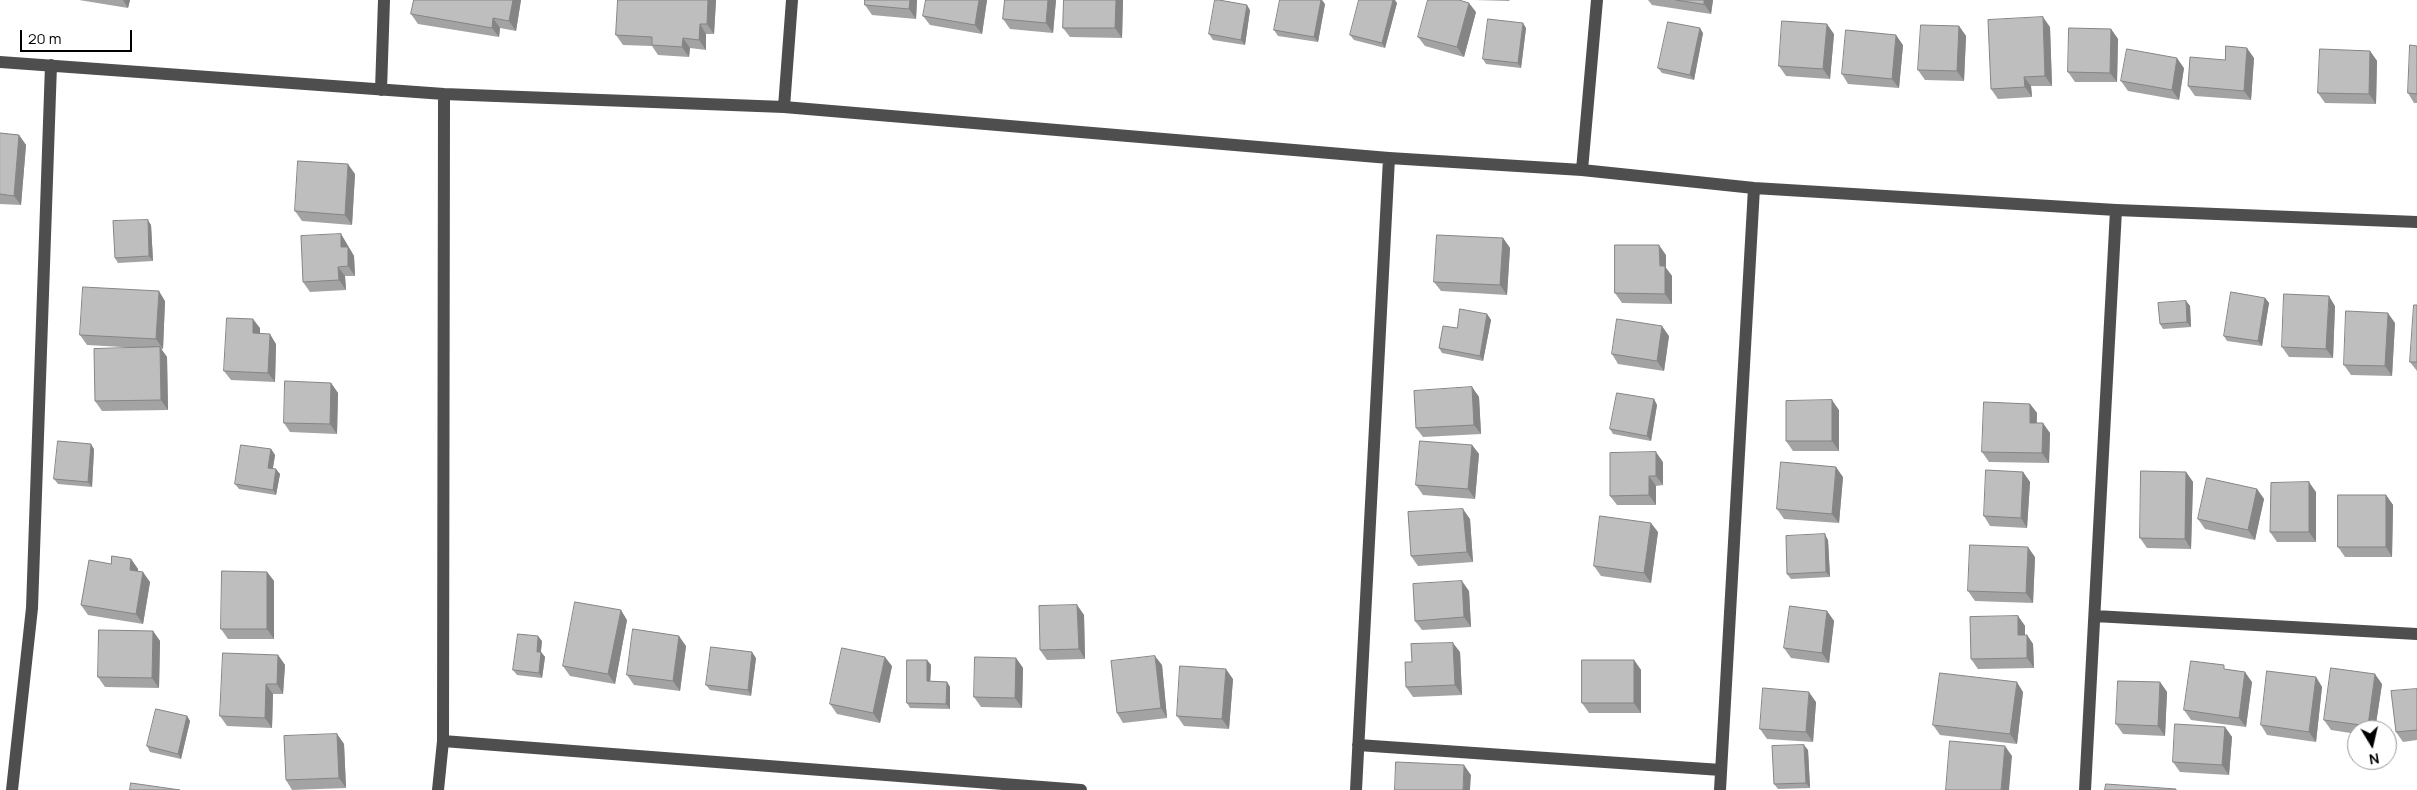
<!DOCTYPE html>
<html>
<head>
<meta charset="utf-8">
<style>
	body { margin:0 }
	#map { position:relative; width:2417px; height:790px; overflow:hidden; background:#fff; font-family:Manrope,sans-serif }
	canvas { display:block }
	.north { position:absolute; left:2347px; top:720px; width:50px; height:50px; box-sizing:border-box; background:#fff; border:1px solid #999; border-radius:50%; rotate:171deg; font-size:14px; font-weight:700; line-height:20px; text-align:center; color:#000 }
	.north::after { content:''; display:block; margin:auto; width:18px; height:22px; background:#000; clip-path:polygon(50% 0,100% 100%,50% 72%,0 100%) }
	.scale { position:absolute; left:20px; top:30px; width:112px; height:22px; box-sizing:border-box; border:2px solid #000; border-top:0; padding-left:6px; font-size:15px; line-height:18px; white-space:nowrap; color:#000; -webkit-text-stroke:4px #fff; paint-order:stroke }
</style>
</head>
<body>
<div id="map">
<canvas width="2417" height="790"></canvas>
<div class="north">N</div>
<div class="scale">20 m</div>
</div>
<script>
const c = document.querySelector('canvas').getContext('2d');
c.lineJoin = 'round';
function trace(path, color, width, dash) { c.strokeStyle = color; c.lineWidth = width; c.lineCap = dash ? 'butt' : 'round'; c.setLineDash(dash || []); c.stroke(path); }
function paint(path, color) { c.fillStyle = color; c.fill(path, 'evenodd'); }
trace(new Path2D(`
	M0,62L444,94L784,107L1389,158L1582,170L1754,188L2116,210L2417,222
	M381,90L384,0
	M784,107L792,0
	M1582,170L1597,0
	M2095,616L2417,634
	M443,741L1081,790
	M1358,745L1721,770
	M12,790L32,608L51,65
	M438,790L443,741L444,94
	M1356,790L1389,158
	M1720,790L1754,188
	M2085,790L2116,210`), '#4e4e4e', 12);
paint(new Path2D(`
	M79,0H130L128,8Z
	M414,0H521L516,31L500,28L499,37L418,24L411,14Z
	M618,0H716L714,34H706V50L690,48L689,57L658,55L652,46L623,45L616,35Z
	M917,0L916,19L872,15L865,5Z
	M987,0L982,34L930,25L923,16Z
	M1005,0H1056L1053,33L1010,29L1003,19Z
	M1064,0H1123L1122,38L1070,37L1063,28Z
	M1474,0H1510L1509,1Z
	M1648,0H1713L1711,14L1652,5Z
	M1397,3L1385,48L1354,40L1350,35Z
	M1325,4L1318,42L1278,36L1274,30Z
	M1250,10L1245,45L1213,40L1209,34Z
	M1476,12L1464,57L1425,46L1418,37Z
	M1959,26L1966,36L1964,81L1925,80L1918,70Z
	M2050,27L2052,86H2031L2032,97L1998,99L1991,89Z
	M1526,28L1521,68L1486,64L1483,59Z
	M2111,29L2118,39L2117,82H2075L2068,72Z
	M1703,33L1694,80L1662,73L1658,68Z
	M1834,34L1830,79L1786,76L1779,66Z
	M1903,45L1899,88L1848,84L1842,74Z
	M2417,46V103H2414L2408,93Z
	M2370,51L2377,61L2376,104L2325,103L2318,93Z
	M2254,58L2251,100L2195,96L2188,86L2225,60Z
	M2184,68L2179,100L2128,91L2121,81Z
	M0,133L19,135L26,145L21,205L0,204Z
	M355,174L352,225L302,221L295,211Z
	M151,225L153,261L118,263L115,258Z
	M341,234L354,256L355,276H345L346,290L310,292L303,282Z
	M1503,238L1510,248L1507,295L1441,291L1434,282Z
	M1666,255V268L1672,276V304L1622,303L1615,293Z
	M2265,298L2269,303L2262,346L2227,341L2224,336Z
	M165,301L163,349H161L167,357L168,410L102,411L95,401L140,348L87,345L80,335Z
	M2186,301L2190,306L2191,327L2163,329L2160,324Z
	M2417,305V371L2410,362Z
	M2335,306L2333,358L2289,357L2282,347Z
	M1487,314L1491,320L1483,361L1442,353L1439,348L1457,328Z
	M2395,323L2392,376L2351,375L2344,365Z
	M260,328V333L276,344L275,382L231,380L224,371Z
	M1669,336L1664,371L1618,364L1612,354Z
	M331,383L338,393L337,434L290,432L284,423Z
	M1472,387L1479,397L1481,434L1423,437L1416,428Z
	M1654,399L1657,405L1651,441L1613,434L1610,429Z
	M2030,404L2037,413V423L2050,433L2049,463L1989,462L1982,452Z
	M1839,410V451H1793L1786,441Z
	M1472,445L1479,454L1475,499L1423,495L1416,485Z
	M94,449L92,487L58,484L54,479Z
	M271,449L275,455L273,468L280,474L276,495L239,489L235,484Z
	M1663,462V485L1656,486V505H1617L1610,496Z
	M2023,472L2030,482L2027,528L1990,526L1984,516Z
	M2186,472L2193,482L2191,549L2147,548L2140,538Z
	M1843,477L1839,523L1784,519L1777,509Z
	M2257,489L2264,499L2255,540L2205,529L2198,519Z
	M2316,492V542H2277L2270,532Z
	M2386,495L2393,505L2392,557H2345L2338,547Z
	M1470,519L1473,562L1418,566L1411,556Z
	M1658,532L1651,583L1601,576L1594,566Z
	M1828,540L1830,577L1791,579L1787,574Z
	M2035,557L2033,603L1975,601L1968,591Z
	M131,559L138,569V571L150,582L143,624L88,615L81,605L111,564Z
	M267,572L274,581V639H228L221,629Z
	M1469,591L1471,627L1422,630L1415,621Z
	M1077,605L1084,615L1085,659L1047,660L1040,650Z
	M1827,611L1834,621L1829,663L1791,658L1784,648Z
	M2018,616L2025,626V635H2027L2033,644L2034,668L1978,669L1971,659Z
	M627,620L615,684L570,676L563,666Z
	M153,631L160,641L159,688L105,687L98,677Z
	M542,641L541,652L545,657L542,678L517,675L513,670Z
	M686,646L680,691L634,685L627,675Z
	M1460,652L1462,695L1413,697L1406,687Z
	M278,655L285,665L283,694H273L272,728L227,726L220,716Z
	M756,658L751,696L710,690L706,685Z
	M1016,658L1023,668L1022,708L981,707L974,697Z
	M927,660L931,665L930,681L947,682L950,687V709L910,708L907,703Z
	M1634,660L1641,670V713H1589L1582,703Z
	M1162,665L1167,718L1123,723L1117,713Z
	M892,666L880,723L837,714L830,704Z
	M2228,670L2252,682L2246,727L2191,720L2184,710Z
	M2316,677L2322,687L2316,742L2267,735L2261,725Z
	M1233,679L1229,729L1184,726L1177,716Z
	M2160,682L2167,692L2165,736L2123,734L2116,724Z
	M2382,684L2375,730H2357V734L2331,730L2324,720Z
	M2417,689V740L2403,742L2396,732Z
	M2023,692L2017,744L1940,735L1933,725Z
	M1816,702L1813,742L1767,739L1760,729Z
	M187,716L190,721L181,759L150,752L147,746Z
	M2225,727L2232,737L2229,775L2180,772L2173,762Z
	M337,734L344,744L346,788L292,790L286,780Z
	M1808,750L1810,788L1778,789L1774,784Z`), '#a3a3a3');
paint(new Path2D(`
	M123,0H130L128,8Z
	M513,0H521L516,31L509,21Z
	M708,0H716L714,34L707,24Z
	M910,0H917L916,19L909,9Z
	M979,0H987L982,34L975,25Z
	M1048,0H1056L1053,33L1046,23Z
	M1116,0H1123L1122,38L1115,28Z
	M1321,0H1322L1325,4L1318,42L1314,37Z
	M1393,0H1395L1397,3L1385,48L1382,43Z
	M1704,0H1713L1711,14L1704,4Z
	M1469,3L1476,12L1464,57L1457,47Z
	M1247,5L1250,10L1245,45L1241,40Z
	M2043,17L2050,27L2052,86L2045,76Z
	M493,18L500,28L499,37L492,28Z
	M1523,23L1526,28L1521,68L1518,63Z
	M700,24L706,34V50L699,40Z
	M1827,24L1834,34L1830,79L1823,69Z
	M1959,26L1966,36L1964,81L1957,71Z
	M1700,28L1703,33L1694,80L1690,75Z
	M2111,29L2118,39L2117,82L2110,73Z
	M1896,35L1903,45L1899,88L1892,79Z
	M683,38L690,48L689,57L682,47Z
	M2247,48L2254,58L2251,100L2244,91Z
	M2370,51L2377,61L2376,104L2369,94Z
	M2177,58L2184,68L2179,100L2172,90Z
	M2024,77L2031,86L2032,97L2025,87Z
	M19,135L26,145L21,205L14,196Z
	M348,164L355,174L352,225L345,215Z
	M148,220L151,225L153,261L149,256Z
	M341,234L354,256L355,276L348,266L341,247Z
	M1503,238L1510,248L1507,295L1500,285Z
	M1659,245L1666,255V268L1672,276V304L1665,294L1660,266Z
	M338,267L345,276L346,290L339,280Z
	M159,291L165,301L163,349L156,339Z
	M2329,296L2335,306L2333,358L2326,349Z
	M2265,298L2269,303L2262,346L2258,341Z
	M2186,301L2190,306L2191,327L2187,322Z
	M2388,313L2395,323L2392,376L2385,366Z
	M1487,314L1491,320L1483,361L1480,356Z
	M253,319L260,328V343L253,333Z
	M1662,326L1669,336L1664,371L1657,361Z
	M270,334L276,344L275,382L268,373Z
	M160,347L167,357L168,410L161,400Z
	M331,383L338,393L337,434L330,424Z
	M1472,387L1479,397L1481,434L1474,425Z
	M1654,399L1657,405L1651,441L1647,436Z
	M1832,400L1839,410V451L1832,441Z
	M2030,404L2037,413L2036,433L2030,423Z
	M2043,423L2050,433L2049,463L2042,453Z
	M91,444L94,449L92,487L88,482Z
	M1472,445L1479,454L1475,499L1468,489Z
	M271,449L275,455L272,473L268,468Z
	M1656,452L1663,462V485L1656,476Z
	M1836,467L1843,477L1839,523L1832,514Z
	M276,469L280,474L276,495L273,490Z
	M2023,472L2030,482L2027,528L2021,518Z
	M2186,472L2193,482L2191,549L2185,539Z
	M1649,476L1656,486V505L1649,495Z
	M2309,482L2316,492V542L2309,532Z
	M2257,489L2264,499L2255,540L2248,530Z
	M2386,495L2393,505L2392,557L2386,547Z
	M1463,509L1470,519L1473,562L1467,552Z
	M1651,523L1658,532L1651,583L1644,573Z
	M1825,534L1828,540L1830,577L1826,572Z
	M2028,547L2035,557L2033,603L2026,593Z
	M131,559L138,569L137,580L130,570Z
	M143,572L150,582L143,624L136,614Z
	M267,572L274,581V639L267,629Z
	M1462,581L1469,591L1471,627L1464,617Z
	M1077,605L1084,615L1085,659L1079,649Z
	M621,610L627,620L615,684L608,674Z
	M1827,611L1834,621L1829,663L1822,653Z
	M2018,616L2025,626V644L2018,635Z
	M153,631L160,641L159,688L152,678Z
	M2027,635L2033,644L2034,668L2027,658Z
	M538,636L542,641L540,657L537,652Z
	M679,636L686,646L680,691L673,681Z
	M1453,643L1460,652L1462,695L1455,685Z
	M541,652L545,657L542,678L539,673Z
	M752,652L756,658L751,696L748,690Z
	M278,655L285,665L283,694L277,684Z
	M1155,656L1162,665L1167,718L1161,708Z
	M885,657L892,666L880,723L873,713Z
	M1016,658L1023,668L1022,708L1015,698Z
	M927,660L931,665L930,686L927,681Z
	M1634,660L1641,670V713L1634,703Z
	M1226,669L1233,679L1229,729L1222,719Z
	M2245,672L2252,682L2246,727L2239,718Z
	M2375,674L2382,684L2375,730H2370L2368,726Z
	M2316,677L2322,687L2316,742L2309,732Z
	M947,682L950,687V709L946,704Z
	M2017,682L2023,692L2017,744L2010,734Z
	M2160,682L2167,692L2165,736L2158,726Z
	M266,684L273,694L272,728L265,718Z
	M1809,692L1816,702L1813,742L1806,732Z
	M187,716L190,721L181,759L178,754Z
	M2225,727L2232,737L2229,775L2222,765Z
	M337,734L344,744L346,788L339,778Z
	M1804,745L1808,750L1810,788L1806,783Z
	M2005,746L2012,756L2009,790H2001Z
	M1464,765L1471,775L1470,790H1463Z`), '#858585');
const building = new Path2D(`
	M414,0H513L509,21L493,18L492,28L411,14Z
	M618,0H708L707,24H700L699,40L683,38L682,47L652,45V37L616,35Z
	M865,0H910L909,9L865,5Z
	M926,0H979L975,25L923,16Z
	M1005,0H1048L1046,23L1003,19Z
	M1064,0H1116L1115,28H1063Z
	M1215,0H1219L1247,5L1241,40L1209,34Z
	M1280,0H1321L1314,37L1274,30Z
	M1359,0H1393L1382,43L1350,35Z
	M1428,0H1459L1469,3L1457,47L1418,37Z
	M1676,0H1704V4Z
	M2043,17L2045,76L2024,77L2025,87L1991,89L1988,20Z
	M1488,19L1523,23L1518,63L1483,59Z
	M1782,21L1827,24L1823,69L1779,66Z
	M1668,22L1700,28L1690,75L1658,68Z
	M1921,25L1959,26L1957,71L1918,70Z
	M2069,28L2111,29L2110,73L2068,72Z
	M1846,30L1896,35L1892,79L1842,74Z
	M2410,45L2417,46V94L2408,93Z
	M2226,46L2247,48L2244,91L2188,86L2190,57L2225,60Z
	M2127,49L2177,58L2172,90L2121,81Z
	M2320,49L2370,51L2369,94L2318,93Z
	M0,133L19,135L14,196L0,194Z
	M298,161L348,164L345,215L295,211Z
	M148,220L149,256L115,258L113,221Z
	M341,234V247H348V266L338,267L339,280L303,282L301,236Z
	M1437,235L1503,238L1500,285L1434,282Z
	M1615,245H1659L1660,266H1665V294L1615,293Z
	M83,287L159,291L156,339L80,335Z
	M2231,292L2265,298L2258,341L2224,336Z
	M2284,294L2329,296L2326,349L2282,347Z
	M2186,301L2187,322L2160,324L2158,303Z
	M2414,305H2417V362H2410Z
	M1460,309L1487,314L1480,356L1439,348L1443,326L1457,328Z
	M2346,311L2388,313L2385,366L2344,365Z
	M227,318L253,319V333L270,334L268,373L224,371Z
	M1617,319L1662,326L1657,361L1612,354Z
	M160,347L161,400L95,401L94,349Z
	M285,381L331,383L330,424L284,423Z
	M1472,387L1474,425L1416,428L1414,391Z
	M1617,393L1654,399L1647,436L1610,429Z
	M1832,400V441H1786V401Z
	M1984,402L2030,404V423H2043L2042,453L1982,452Z
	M58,441L91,444L88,482L54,479Z
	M1420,441L1472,445L1468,489L1416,485Z
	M241,445L271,449L268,468L276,469L273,490L235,484Z
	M1656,452V476H1649V495L1610,496V453Z
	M1781,462L1836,467L1832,514L1777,509Z
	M1986,470L2023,472L2021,518L1984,516Z
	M2141,471L2186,472L2185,539L2140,538Z
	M2207,478L2257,489L2248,530L2198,519Z
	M2309,482V532H2270L2271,483Z
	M2338,495H2386V547H2338Z
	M1463,509L1467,552L1411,556L1408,512Z
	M1600,516L1651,523L1644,573L1594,566Z
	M1825,534L1826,572L1787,574L1786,536Z
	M1970,545L2028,547L2026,593L1968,591Z
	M112,556L131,559L130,570L143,572L136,614L81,605L89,560L111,564Z
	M222,571L267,572V629H221Z
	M1462,581L1464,617L1415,621L1413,584Z
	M575,602L621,610L608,674L563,666Z
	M1077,605L1079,649L1040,650L1039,606Z
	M1790,606L1827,611L1822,653L1784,648Z
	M2018,616V635H2027V658L1971,659L1970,617Z
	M633,629L679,636L673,681L627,675Z
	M99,630L153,631L152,678L98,677Z
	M518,634L538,636L537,652H541L539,673L513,670Z
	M1453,643L1455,685L1406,687L1405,662H1412L1411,644Z
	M711,647L752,652L748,690L706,685Z
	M842,648L885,657L873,713L830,704Z
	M223,653L278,655L277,684H266L265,718L220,716Z
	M1155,656L1161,708L1117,713L1111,661Z
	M975,657L1016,658L1015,698L974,697Z
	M907,660H927V681L947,682L946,704L907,703Z
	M1582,660H1634V703H1582Z
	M2191,661L2224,665V669L2245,672L2239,718L2184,710Z
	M1180,666L1226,669L1222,719L1177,716Z
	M2331,668L2375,674L2368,726L2324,720Z
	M2267,671L2316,677L2309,732L2261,725Z
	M1940,673L2017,682L2010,734L1933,725Z
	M2118,681L2160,682L2158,726L2116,724Z
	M1763,688L1809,692L1806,732L1760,729Z
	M2417,689V730L2396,732L2391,691Z
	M156,709L187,716L178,754L147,746Z
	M2175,724L2225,727L2222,765L2173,762Z
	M337,734L339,778L286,780L284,736Z
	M1950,741L2005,746L2001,790H1946Z
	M1804,745L1806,783L1774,784L1772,746Z
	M1396,762L1464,765L1463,790H1395Z
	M131,783L180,790H130Z
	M2106,784L2176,789V790H2105Z`);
paint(building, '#bebebe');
trace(building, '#858585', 1);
</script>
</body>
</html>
